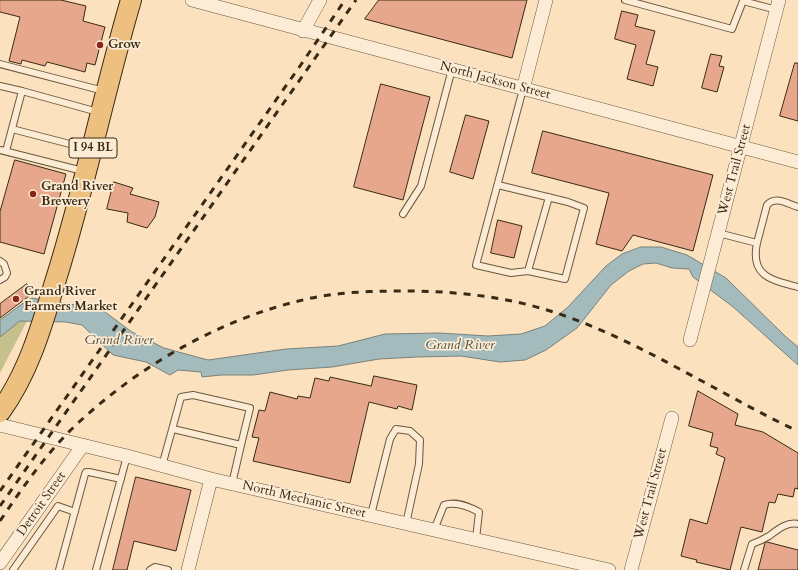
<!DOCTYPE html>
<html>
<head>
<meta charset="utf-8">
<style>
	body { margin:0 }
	canvas { display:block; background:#fbe1be }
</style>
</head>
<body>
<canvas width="798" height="570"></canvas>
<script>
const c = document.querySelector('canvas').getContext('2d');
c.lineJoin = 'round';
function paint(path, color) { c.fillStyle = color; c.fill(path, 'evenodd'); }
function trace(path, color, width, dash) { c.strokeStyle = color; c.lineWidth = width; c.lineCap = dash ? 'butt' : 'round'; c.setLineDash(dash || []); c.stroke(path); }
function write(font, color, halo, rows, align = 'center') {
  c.font = font + ' Cardo,serif'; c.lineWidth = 3.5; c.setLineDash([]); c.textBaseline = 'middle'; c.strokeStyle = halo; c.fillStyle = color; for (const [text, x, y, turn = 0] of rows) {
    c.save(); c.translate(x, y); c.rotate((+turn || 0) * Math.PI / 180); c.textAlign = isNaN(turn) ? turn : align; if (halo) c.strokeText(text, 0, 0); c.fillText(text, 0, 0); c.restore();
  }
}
paint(new Path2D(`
	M20,321H27L0,373V337Z`), '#c6c18c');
const water = new Path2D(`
	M641,247H661L687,255L726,278L785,336L798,347V365L732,306L693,277L689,269L672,268L656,263L643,264L629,271L611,285L577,328L546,350L525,360L500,362L461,356L417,357L379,359L332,367L288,370L253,375H221L202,377L201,372L178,370L170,375L146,362L113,355L82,325L66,322L20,321L0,337V320L26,301L32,298L101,309L132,332L164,348L208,360L286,349L338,346L385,334L439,333L488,336L521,334L545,326L568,307L606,266L622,254Z`);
paint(water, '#a4bbbd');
trace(water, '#79817a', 1);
const building = new Path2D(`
	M0,0H61L86,6L83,21L105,27L95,65L87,63L85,72L47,62L45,66L22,60L21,64L9,61L20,17L0,12Z
	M379,0H527L512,58L365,19Z
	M622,11L638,15L635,26L655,31L646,64L658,67L653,86L627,79L636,45L615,39Z
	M711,54L722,56L719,66L724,67L717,92L702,88Z
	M795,63H798V121L780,116Z
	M381,84L430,97L403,200L354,187Z
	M466,115L489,121L473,179L450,172Z
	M543,131L713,175L693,251L633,235L622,251L596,244L609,193L532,173Z
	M15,160L66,174L44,254L0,242V212Z
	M114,182L133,188L130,194L159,202L155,217L147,228L127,222L128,213L107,209Z
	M498,220L522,226L514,258L491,253Z
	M27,284L33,293L0,318V304Z
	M374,376L417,385L412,410L398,406L397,409L369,402L350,483L253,461L259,438L252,437L259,410L265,411L270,392L297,399L298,396L310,398L315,378L329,381L330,377L371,386Z
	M698,391L738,414L735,425L763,432L798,453V489L795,488L793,497L778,494L775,503L769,502L762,532L741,527L730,570L696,562L697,560L681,556L690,519L707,524L725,458L716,454L718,448L710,446L713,433L689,426Z
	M136,477L191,490L176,551L134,541L127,570H113Z
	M767,542L798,550V570H758L765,543Z`);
paint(building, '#e6a78d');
trace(building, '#392a15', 1);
const service = new Path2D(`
	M625,0L732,29L743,1L777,10
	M0,64L104,91
	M0,86L22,91
	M12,129L89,149
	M0,150L83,171
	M6,151L22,91L98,112
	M498,185L568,202L584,208L565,279L528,271L511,273L476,265L523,89
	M403,214L421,186L452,69
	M718,233L757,243C750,277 772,280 798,287
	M757,243L767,205C775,195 788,204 798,207
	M0,261L4,264L7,273L5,277L0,280
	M528,271L549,197
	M162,466L181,397L193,395L250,408L241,445L173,429
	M232,484L241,445
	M371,515L390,439L396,429L410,431L420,440L419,464L406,524
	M434,530L444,505C456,501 468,506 479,512L476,539
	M13,570L58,506L75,512
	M59,570L85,474L86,472H89L121,479
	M96,570L127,456
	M150,570L155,567L168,570
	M744,570L752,544C758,542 764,539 769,536C777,530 788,521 798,524`);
const minor = new Path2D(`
	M192,0L798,162
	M303,31L320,0
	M523,89L546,0
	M690,340L779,0
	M0,425L127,456L211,479L609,570
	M0,563L83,445
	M188,570L211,479
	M631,570L672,418`);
const primary = new Path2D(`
	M0,412C29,372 42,325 56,279C85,187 104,92 131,0`);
trace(service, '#6a583f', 8);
trace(minor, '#6a583f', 14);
trace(primary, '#392a15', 22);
trace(service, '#fcecd5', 6);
trace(minor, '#fcecd5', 13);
trace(primary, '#eec07f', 20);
trace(new Path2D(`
	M0,491L300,66L345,0
	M0,506L356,0
	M0,521C23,487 47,452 77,424C140,365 222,318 307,299C342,291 380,291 416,291C460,292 505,297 547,310C606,328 659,358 713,387C741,402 769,418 798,431`), '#392a15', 3, [7, 7]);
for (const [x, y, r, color] of [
	[100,45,4,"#8f2418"],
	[33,194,4,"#8f2418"],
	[16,299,4,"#8f2418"]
]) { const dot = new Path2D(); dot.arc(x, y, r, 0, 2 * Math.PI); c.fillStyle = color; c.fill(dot); trace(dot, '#fcecd5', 1.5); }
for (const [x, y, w] of [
	[93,148,48]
]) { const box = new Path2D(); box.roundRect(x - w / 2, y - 10, w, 20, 3); c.fillStyle = '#fcecd5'; c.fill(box); trace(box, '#392a15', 1); }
write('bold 12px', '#392a15', null, [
	["I 94 BL",93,148]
]);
write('bold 13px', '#392a15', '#fcecd5', [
	["Grow",108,45],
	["Grand River",41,187],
	["Brewery",41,202],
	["Grand River",24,292],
	["Farmers Market",24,307]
], 'left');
write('13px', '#392a15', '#fcecd5', [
	["North Jackson Street",495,81,15],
	["West Trail Street",735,170,-75],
	["West Trail Street",651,494,-75],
	["North Mechanic Street",304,500,13],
	["Detroit Street",42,504,-55]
]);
write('italic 14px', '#544e3f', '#fcecd5', [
	["Grand River",119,341],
	["Grand River",460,346]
]);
</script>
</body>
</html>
